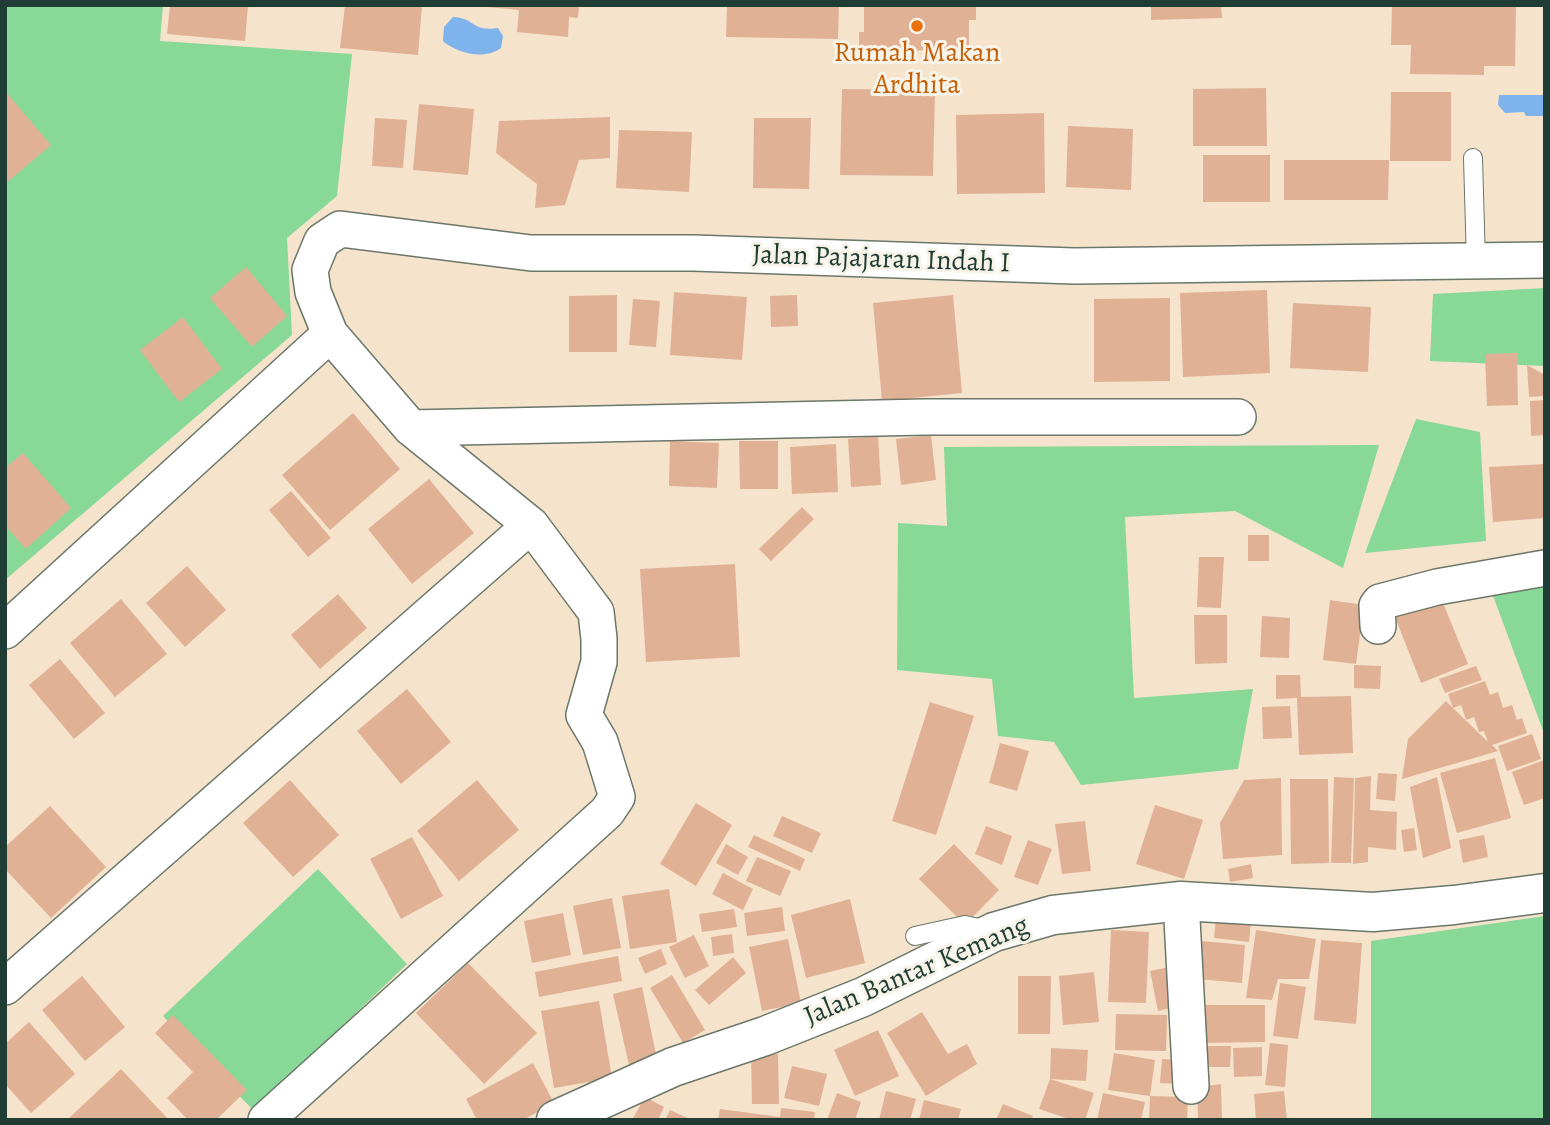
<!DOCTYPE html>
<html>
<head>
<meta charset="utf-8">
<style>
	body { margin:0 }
	#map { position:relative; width:1550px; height:1125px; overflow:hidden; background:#f5e3cc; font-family:Alegreya,serif }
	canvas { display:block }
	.frame { position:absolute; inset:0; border:7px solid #1f3d34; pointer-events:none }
</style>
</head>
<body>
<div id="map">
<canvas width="1550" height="1125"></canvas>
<div class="frame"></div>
</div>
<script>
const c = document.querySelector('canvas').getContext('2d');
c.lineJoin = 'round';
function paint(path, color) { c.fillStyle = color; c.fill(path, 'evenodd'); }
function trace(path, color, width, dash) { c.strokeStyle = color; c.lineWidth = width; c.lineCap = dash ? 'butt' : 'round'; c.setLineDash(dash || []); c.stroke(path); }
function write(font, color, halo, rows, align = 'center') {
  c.font = font + ' Alegreya,serif'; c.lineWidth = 6; c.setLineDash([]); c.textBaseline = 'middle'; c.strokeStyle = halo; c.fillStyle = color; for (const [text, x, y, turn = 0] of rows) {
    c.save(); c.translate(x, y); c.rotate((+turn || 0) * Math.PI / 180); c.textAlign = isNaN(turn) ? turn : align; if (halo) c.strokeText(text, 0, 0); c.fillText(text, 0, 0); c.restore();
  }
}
paint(new Path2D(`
	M5,5H163L160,41L352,54L337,196L287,238L292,335L5,580Z
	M1545,288V366L1430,361L1433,294Z
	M1416,419L1480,432L1486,541L1365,553Z
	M1379,445L1343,568L1235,511L1125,517L1134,698L1253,689L1238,769L1081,785L1054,742L998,736L992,679L897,670L898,523L947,526L944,447Z
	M1545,583V736L1492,593Z
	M318,869L407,964L254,1111L163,1016Z
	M1545,916V1120H1371V941Z`), '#88d898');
paint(new Path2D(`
	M453,17C476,18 471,32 498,28L503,36L501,48C485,60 458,54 443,41L444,27Z
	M1499,95H1545V116H1526L1524,112L1505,113L1498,105Z`), '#7eb3ec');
paint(new Path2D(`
	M170,5H248L245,41L167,34Z
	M345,5H422L418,55L340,48Z
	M487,5H579L578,18L569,17L568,37L517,32L519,10L487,7Z
	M727,5H839L838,39L726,37Z
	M864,5H976V20H969V50L859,51V32H864Z
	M1151,5H1221L1222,18L1151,20Z
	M1392,5H1516L1515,66H1484V75L1410,74L1411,45H1391Z
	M1266,88L1267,146H1193V89Z
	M842,89L935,90L933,176L840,175Z
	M5,91L51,145L5,184Z
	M1391,92H1451V161H1390Z
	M419,104L474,109L468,175L413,170Z
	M1044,113L1045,193L957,194L956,115Z
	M610,117V158L579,160L565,205L535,208L537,184L496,153L499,121Z
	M375,118L407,120L403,168L372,166Z
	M754,118H811L809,189L753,188Z
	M1068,126L1133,129L1131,190L1066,187Z
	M619,130L692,132L689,192L616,188Z
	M1203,155H1270V202H1203Z
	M1284,160H1389L1388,200H1284Z
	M246,267L287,316L252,347L210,298Z
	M1267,290L1270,373L1183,377L1180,293Z
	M674,292L747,297L742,360L670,355Z
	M617,295V352H569V296Z
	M797,295L798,326L771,327L770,296Z
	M953,295L962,393L882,401L873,303Z
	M1170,298V381L1094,382V299Z
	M633,299L660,301L656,347L629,345Z
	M1293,303L1371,307L1368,372L1290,368Z
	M183,317L222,369L179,402L140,350Z
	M1517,353L1518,405L1487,406L1485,354Z
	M1527,365L1545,375V396L1529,397Z
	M1545,400V435L1531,436L1530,401Z
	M353,413L400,469L330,530L282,475Z
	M931,435L936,480L901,485L896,439Z
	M878,436L881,485L851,487L848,439Z
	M670,441L719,443L717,488L669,486Z
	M739,441H778V489H740Z
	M836,444L838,492L792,494L790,447Z
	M23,453L71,508L26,549L5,525V468Z
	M1545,464V518L1493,522L1489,467Z
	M429,479L474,533L412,584L368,529Z
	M291,491L331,538L308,557L269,510Z
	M802,507L814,519L771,561L759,549Z
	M1248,535H1269V561H1248Z
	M1199,557H1224L1221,608L1197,607Z
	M735,564L740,657L646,662L640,569Z
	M187,566L226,610L185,647L146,603Z
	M338,594L367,628L320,669L291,635Z
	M1441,598L1468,664L1421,683L1395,617Z
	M121,599L167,654L115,697L70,643Z
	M1330,600L1364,605L1356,664L1323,660Z
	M1194,615H1227V663L1195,664Z
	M1262,616L1290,618L1289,658L1260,657Z
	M60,659L105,713L74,739L29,685Z
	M1354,665L1381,666L1380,689L1354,688Z
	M1476,666L1482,680L1445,693L1439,679Z
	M1276,675H1300L1301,697L1351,696L1353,753L1299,755L1297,698L1276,699Z
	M1485,681L1490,695L1498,692L1503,708L1512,705L1517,720L1522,718L1527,733L1492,745L1498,751L1402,779L1408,739L1446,701L1453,708L1448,694ZM1461,705L1466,720L1474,717L1479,732L1484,731L1488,742L1453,708Z
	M407,689L451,742L401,784L357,731Z
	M930,702L974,716L936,835L892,821Z
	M1290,706L1292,738L1263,739L1262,707Z
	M1532,734L1541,759L1507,771L1498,746Z
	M1000,743L1029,751L1017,791L989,783Z
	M1495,758L1511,818L1457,833L1440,773Z
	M1544,760L1545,798L1524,805L1512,772Z
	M1378,773L1397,774L1395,801L1376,799Z
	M1371,776L1370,810L1397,812L1396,850L1368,847V862L1353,864L1355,778Z
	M1334,777L1354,778L1351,863H1331Z
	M1437,777L1451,848L1423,858L1410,787Z
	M1281,778L1282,855L1223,859L1220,823L1244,780Z
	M1290,779H1328L1329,863L1291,864Z
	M290,780L339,835L293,877L243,823Z
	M477,780L519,830L459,881L417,831Z
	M696,803L732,825L696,886L660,864Z
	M1155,805L1203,820L1184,879L1136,864Z
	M50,806L106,867L51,918L5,869V847Z
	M782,816L821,833L812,853L773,836Z
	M1085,821L1091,871L1062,874L1055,824Z
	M986,826L1012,836L1002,865L975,854Z
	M1414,828L1417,850L1404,852L1401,830Z
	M754,835L805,859L800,871L748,847Z
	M1484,835L1488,857L1463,863L1459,840Z
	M412,837L443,896L401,919L370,859Z
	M1028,840L1052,849L1038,885L1014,877Z
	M726,844L748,857L738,875L716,863Z
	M954,844L999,890L965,925L919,879Z
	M757,857L791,871L780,896L746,881Z
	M1251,864L1253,878L1230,882L1228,869Z
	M723,873L753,889L743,910L712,894Z
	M669,889L677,942L630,949L622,896Z
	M612,898L621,948L583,955L573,906Z
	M850,899L865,963L806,978L791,915Z
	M782,907L785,931L747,936L744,913Z
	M734,909L737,927L702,932L699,914Z
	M563,913L571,955L532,963L524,921Z
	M1216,918L1251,921L1249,942L1214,938Z
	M1111,930L1149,932L1146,1003L1108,1002Z
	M1256,930L1316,939L1309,979H1278L1272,1000L1246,998Z
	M732,934L734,953L713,956L711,937Z
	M694,935L709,966L685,978L669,947Z
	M788,939L801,1003L762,1011L749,947Z
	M1191,940L1245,945L1242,983L1188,978Z
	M1321,940L1362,943L1356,1024L1314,1020Z
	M661,949L667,964L645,974L638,958Z
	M618,956L622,981L539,997L535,972Z
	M733,957L746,973L709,1005L695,990Z
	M468,963L537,1033L484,1084L416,1013Z
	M1175,966L1183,1005L1158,1011L1150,971Z
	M1094,972L1099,1022L1063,1025L1059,976Z
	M672,975L705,1030L683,1043L650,988Z
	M82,976L125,1027L85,1061L42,1010Z
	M1018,976H1051L1050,1034H1018Z
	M1280,983L1306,987L1298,1039L1273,1036Z
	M642,987L657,1059L629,1065L613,994Z
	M599,1001L612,1078L554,1088L541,1011Z
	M1202,1005H1265V1042L1201,1043Z
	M922,1012L948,1054L967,1044L977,1064L926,1096L887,1033Z
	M1116,1014L1167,1015L1166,1051L1115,1050Z
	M173,1015L247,1090L216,1120H188L167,1098L193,1072L155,1033Z
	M29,1022L75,1074L31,1113L5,1084V1044Z
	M878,1030L899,1076L855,1096L834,1050Z
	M1270,1043L1288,1045L1285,1087L1265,1085Z
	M1202,1046H1231L1230,1067H1202Z
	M1262,1047V1076L1234,1077L1233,1048Z
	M1051,1048L1088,1050L1086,1081L1050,1079Z
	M1114,1053L1155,1060L1150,1096L1108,1090Z
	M751,1054H778L779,1104H752Z
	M1162,1059L1183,1060L1181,1084L1160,1083Z
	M533,1063L554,1103L523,1120H477L466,1099Z
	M792,1066L827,1074L819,1106L784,1098Z
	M121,1069L169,1120H67Z
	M1050,1079L1094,1093L1085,1120H1072L1039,1109Z
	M1221,1084L1222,1120H1198L1197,1087Z
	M886,1091L916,1099L910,1120H879Z
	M1284,1091L1287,1120H1256L1254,1094Z
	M837,1093L861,1102L855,1120H827Z
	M1103,1093L1145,1102L1141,1120H1097Z
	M1150,1096L1188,1097L1187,1120H1149Z
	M645,1097L664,1107L658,1120H632Z
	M924,1100L961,1109L958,1120H919Z
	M1003,1104L1033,1116L1031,1120H996Z
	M781,1108L815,1112L814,1120H718L720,1109L780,1117Z
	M670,1110L692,1120H665Z`), '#e1b196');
const service = new Path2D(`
	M1473,158L1476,263
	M915,936L965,925L988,930`);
const minor = new Path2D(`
	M411,428L925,417H1238
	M1378,626L1377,606L1380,602L1437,587L1545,568
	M5,631L330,334
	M1181,901L1191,1086
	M5,987L531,525
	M266,1120L607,812L617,797L600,742L584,715L599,662V639L596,612L531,525L411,428L330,334L313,292L310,270L322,241L340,229L531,253H693L1074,266L1545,260`);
const tertiary = new Path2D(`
	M556,1120L673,1067L765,1036L863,997L994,932L1053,915L1181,901L1373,912L1454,905L1545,893`);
trace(service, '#6a7769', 20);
trace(minor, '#6a7769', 38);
trace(tertiary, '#6a7769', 41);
trace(service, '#fff', 18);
trace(minor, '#fff', 35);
trace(tertiary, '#fff', 38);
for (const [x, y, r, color] of [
	[917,26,7,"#e8710a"]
]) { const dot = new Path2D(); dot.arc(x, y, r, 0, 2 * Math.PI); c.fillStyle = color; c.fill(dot); trace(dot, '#f7f3e8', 2.5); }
write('28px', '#c56008', '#f7f3e8', [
	["Rumah Makan",917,54],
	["Ardhita",917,86]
]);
write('28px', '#1f3d34', '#f7f3e8', [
	["Jalan Pajajaran Indah I",881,260,2],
	["Jalan Bantar Kemang",917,972,-23]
]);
</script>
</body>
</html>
